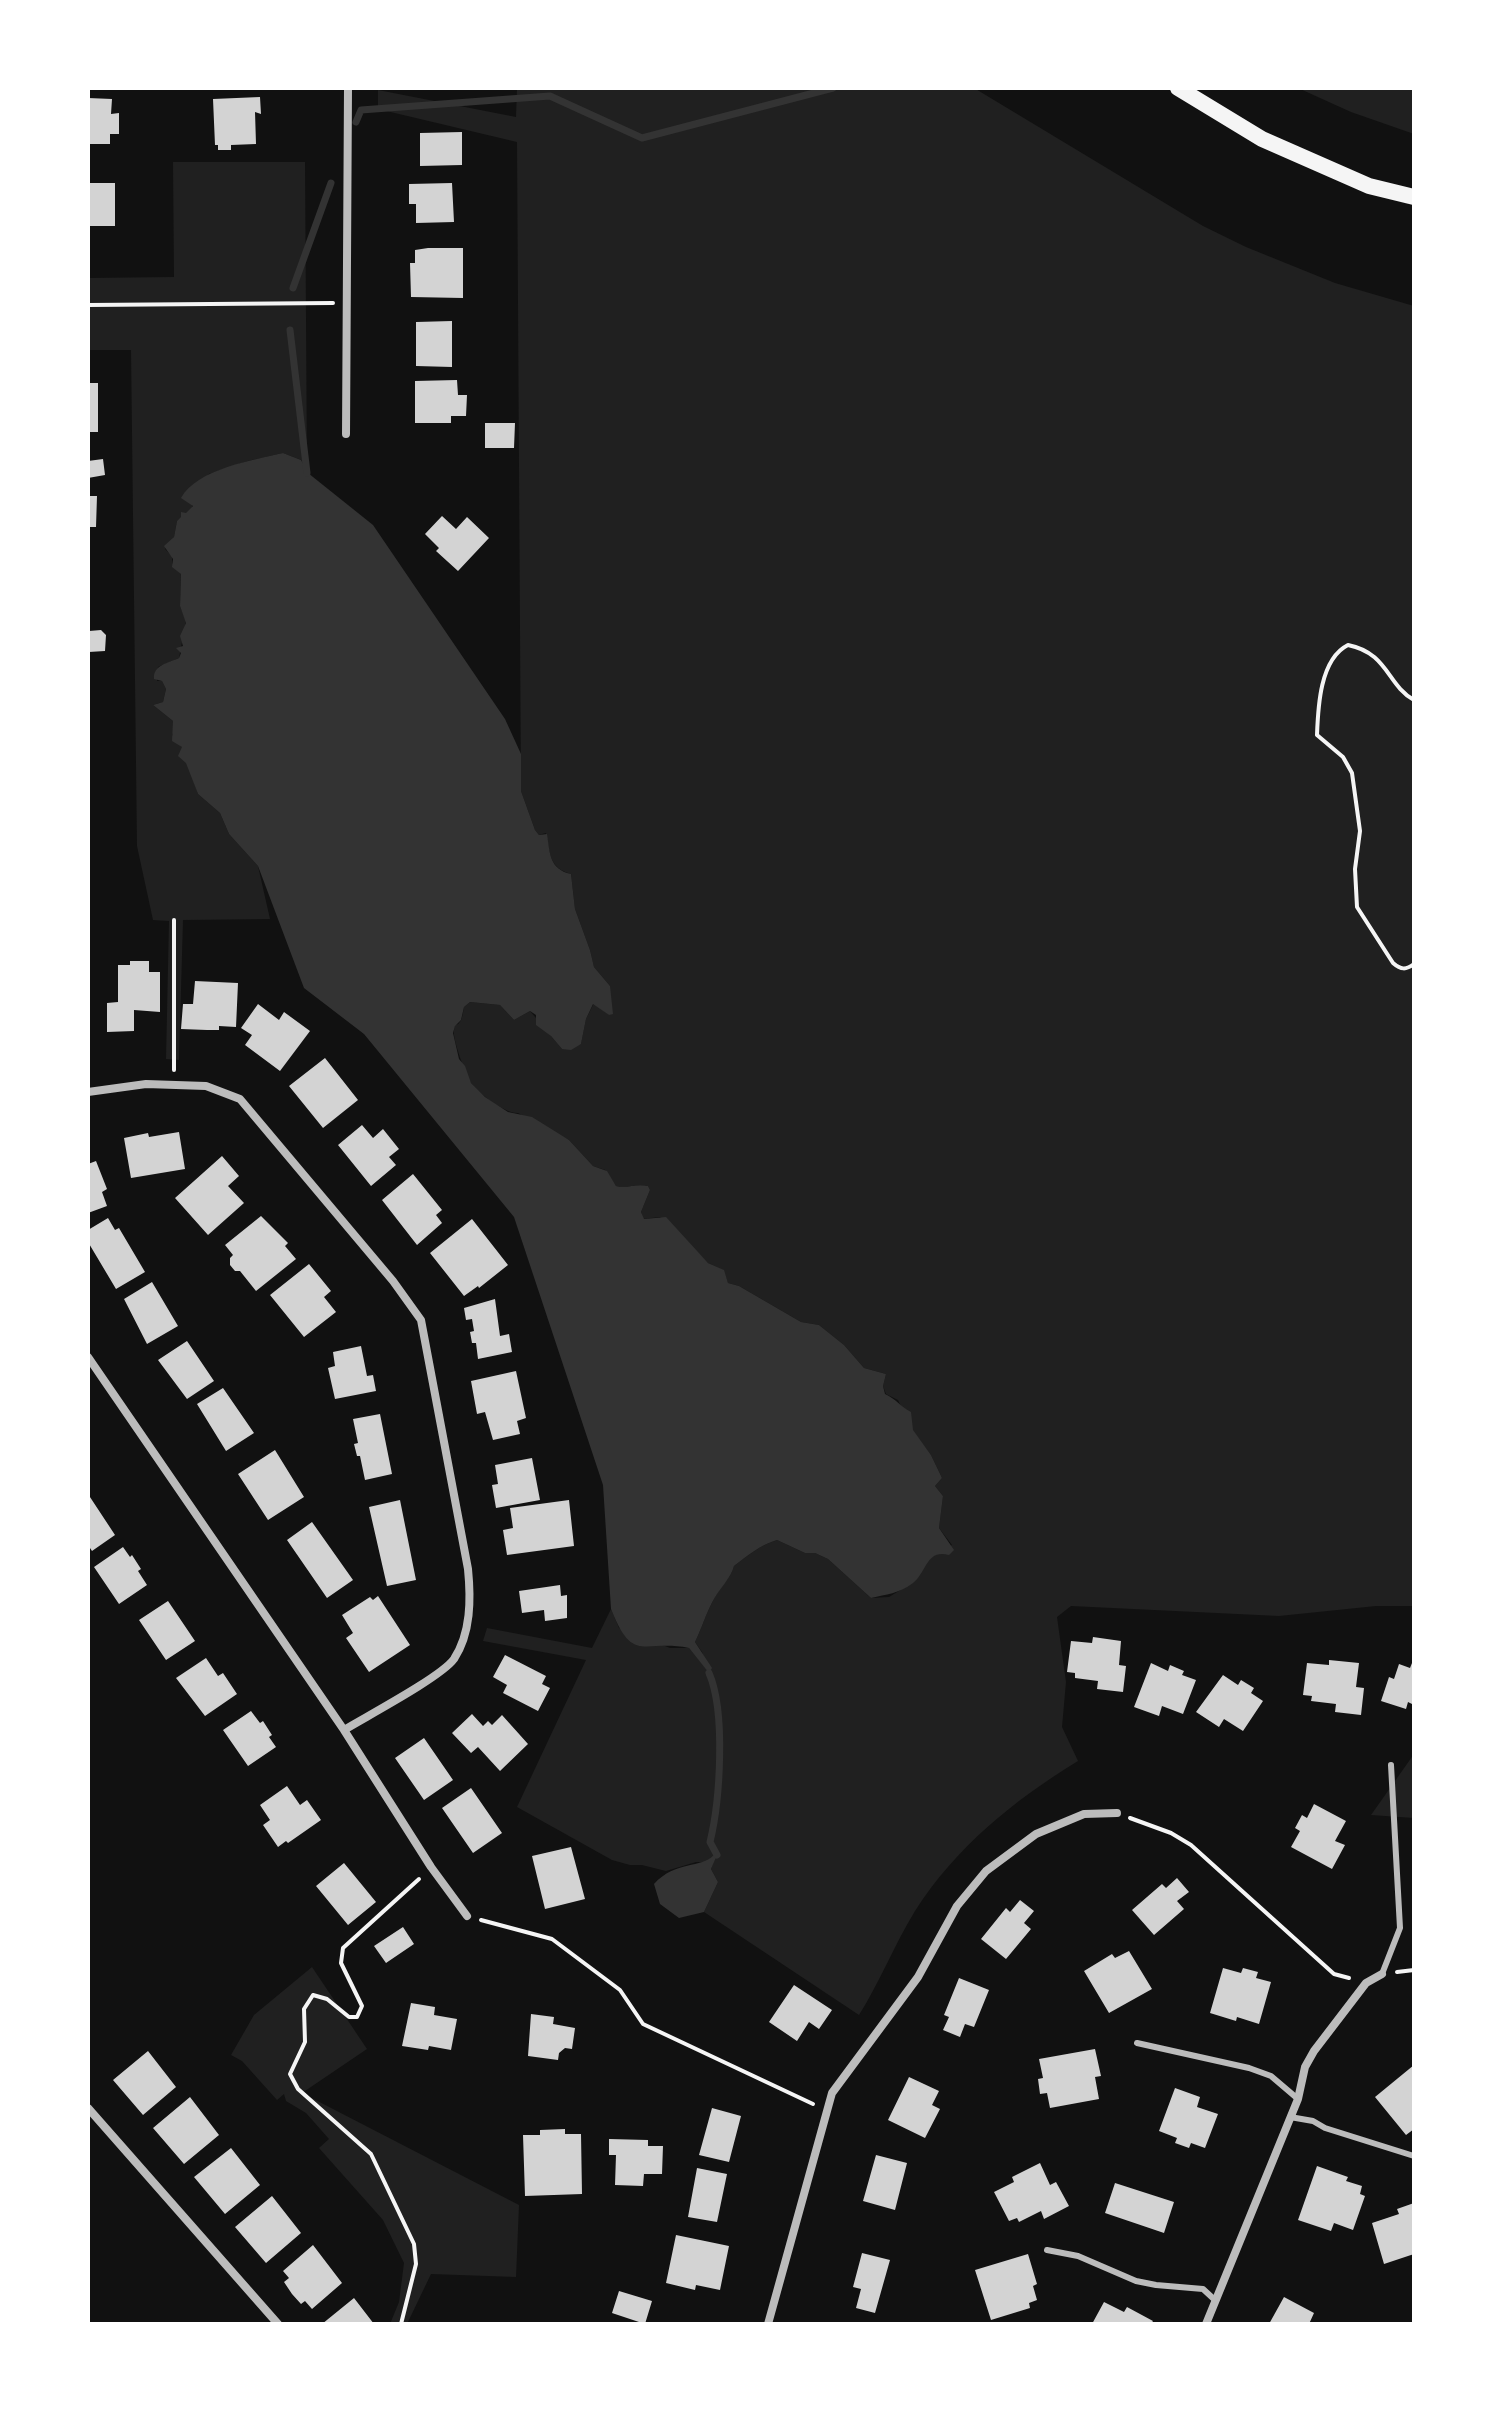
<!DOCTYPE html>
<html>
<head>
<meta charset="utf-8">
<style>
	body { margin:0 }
	#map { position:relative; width:1502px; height:2412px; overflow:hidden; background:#111; font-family:Raleway,sans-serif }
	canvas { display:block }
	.frame { position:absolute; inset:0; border:90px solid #fff; pointer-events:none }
</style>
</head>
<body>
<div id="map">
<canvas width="1502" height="2412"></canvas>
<div class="frame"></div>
</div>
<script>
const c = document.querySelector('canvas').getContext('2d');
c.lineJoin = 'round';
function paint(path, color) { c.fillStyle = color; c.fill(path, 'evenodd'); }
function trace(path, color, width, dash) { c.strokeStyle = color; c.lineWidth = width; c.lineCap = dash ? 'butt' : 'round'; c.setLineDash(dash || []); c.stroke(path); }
paint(new Path2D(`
	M517,88H974L1203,226L1246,247L1335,283L1414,306V1606H1376L1279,1616L1071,1606L1057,1617L1066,1682L1062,1727L1078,1761C1013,1801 956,1847 915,1911C894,1945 880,1982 859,2015L704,1912L718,1882L711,1869L716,1855L706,1862H696L666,1871L642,1865H630L612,1860L517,1807L586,1660L483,1641L487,1628L592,1648L611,1609L619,1628L670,1648H689L709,1672L702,1652L695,1642C702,1628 706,1613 714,1599C719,1588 731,1578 734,1566C747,1556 760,1545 777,1540L805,1553H815L828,1559L871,1598L889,1597L912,1583L930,1558L952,1545L939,1528L943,1496L935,1486L942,1478L931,1455L912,1430L898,1400L886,1394L883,1386L886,1374L864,1368L844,1345L819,1325L801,1322L739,1286L728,1283L723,1270L708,1263L681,1237L672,1224L660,1217L643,1219L641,1212L650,1190L648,1186C636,1183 627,1189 616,1186L605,1170L593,1166L569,1140L518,1113C506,1114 479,1094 471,1083C466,1076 452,1038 454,1030C456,1020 456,1029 461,1020C462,1019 464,1008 464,1007L470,1002L500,1005L514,1020L530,1011L562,1049L581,1044L586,1019L594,1003L609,1015L610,986L594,967L590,950L575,909L571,874C549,868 550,853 546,833L539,835L535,830L521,791L517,142L378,109V90L516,117Z
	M1298,88H1414V134L1351,112Z
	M173,162H305L307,473L301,460L283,453L248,461L209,474L192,504V509L177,521L174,537L165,549L172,556V563L181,574L180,606L186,621L179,658L158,667L157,681H162L166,689L163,702L153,705L173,721L175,730L172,735L182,747L198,794L220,813L229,834L258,866L270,919L183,920L179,1060L166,1059L169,921L153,920L137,846L131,350H88V278L174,277Z
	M1414,1754V1818L1371,1815Z
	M312,1967L367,2049L302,2093L519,2205L516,2277L431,2274L407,2324H390L399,2302L404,2263L383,2220L319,2148L329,2139L306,2113L286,2101L284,2094L277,2100L242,2061L231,2055L254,2015Z`), '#202020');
paint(new Path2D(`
	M283,453L301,460L308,473L373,525L505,719L521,754V791L535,830L539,835L547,834C550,853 549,869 571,874L575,909L590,950L594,967L610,986L613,1014L609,1015L593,1004L586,1019L581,1044L571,1050L562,1049L551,1036L536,1025V1015L530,1011L514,1020L500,1005L470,1002L464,1007L461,1020L455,1026L453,1033L459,1059L465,1066L471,1083L485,1097L508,1112L532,1117L569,1140L593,1166L607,1171L616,1186C627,1189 636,1183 648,1186L650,1190L641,1212L644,1219L666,1217L708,1263L724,1270L728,1283L739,1286L801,1322L819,1325L844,1345L864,1368L886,1374L883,1386L885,1394C896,1399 901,1407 911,1412L913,1430L931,1455L942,1478L935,1486L943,1496L939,1528L954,1550L949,1555C926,1549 927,1572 913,1583C898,1594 887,1594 871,1598L828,1559L815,1553H805L777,1540C760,1545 747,1556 734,1566C731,1578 720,1588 714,1599C706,1613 702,1628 695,1642L712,1668L709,1673L689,1648C643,1639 633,1665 611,1609L603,1485L514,1217L364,1034L304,988L258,866L229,834L220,813L198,794L186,763L178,756L182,747L172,741L173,721L153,705L163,702L166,689L162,681L154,679C153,665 168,663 179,658L181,653L176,648L183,646L180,636L186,623L180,606L181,574L172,567L173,559L164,546L174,537L177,521L181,517V512L186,513L193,506L181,498C197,469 253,460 283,453Z
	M714,1855H717L711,1869L718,1882L704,1912L679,1918L660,1904L654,1884C676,1860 701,1869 714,1855Z`), '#333');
trace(new Path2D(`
	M356,122L361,110L550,96L642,138L833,88
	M293,288L331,183
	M290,330L307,473
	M709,1673C726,1712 720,1801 710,1842L717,1855`), '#333', 7);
paint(new Path2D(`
	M260,97L261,114L255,112L256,144L231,145V150H218V145H215L213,99Z
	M88,98L112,99L111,114L119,113V134H110V144H88Z
	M462,132V165L420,166V133Z
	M88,183H115V226H88Z
	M452,183L454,222L416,223V204H409V184Z
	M428,248H463V298L411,297L410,263H415V250Z
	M452,321V367L416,366V322Z
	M457,380L458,395H467L466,416H451V423H415V381Z
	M88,383H98V432H88Z
	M485,423H515L514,448H485Z
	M103,459L105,475L88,478V461Z
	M88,496H97L96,527H88Z
	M442,516L456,529L467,517L489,538L458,571L436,551L439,548L425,534Z
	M101,630L106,635L105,651L89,652V631Z
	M130,961H149V972H160V1012L134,1010V1031L107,1032V1003L118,1002V965H130Z
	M195,981L238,983L236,1027L219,1026V1030H207L181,1029L183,1004H193Z
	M258,1004L279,1020L284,1012L310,1031L280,1071L245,1045L252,1035L241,1028Z
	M325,1058L358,1100L323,1128L289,1086Z
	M362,1125L373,1138L383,1129L399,1149L389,1157L396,1165L371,1186L338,1145Z
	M179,1132L185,1169L131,1178L124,1138L148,1133L149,1137Z
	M222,1156L239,1176L228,1186L244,1203L208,1235L175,1198Z
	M96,1161L107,1189L102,1192L107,1206L88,1213V1164Z
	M413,1174L442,1210L436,1215L442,1223L417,1245L382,1200Z
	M261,1216L288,1243L285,1246L296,1259L256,1291L240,1271H235L230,1265V1258L233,1255L225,1245Z
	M108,1218L115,1230L119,1228L145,1272L116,1289L88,1242V1230Z
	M472,1219L508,1265L479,1288L478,1286L464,1296L430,1253Z
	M309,1264L331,1291L324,1297L336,1312L304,1337L270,1295Z
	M152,1282L178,1326L147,1344L124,1299Z
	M495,1299L500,1336L509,1334L512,1352L478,1359L476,1343H472L470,1332L474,1331L472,1319L466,1320L464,1308Z
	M187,1341L214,1381L187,1399L158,1360Z
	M361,1346L367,1376L373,1375L376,1391L335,1399L328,1368L335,1366L333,1352Z
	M516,1371L526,1418L517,1421L520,1434L493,1440L485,1412L477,1414L471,1381Z
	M223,1388L254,1433L226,1451L197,1404Z
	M380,1414L392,1474L365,1480L360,1456H357L354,1444L358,1443L353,1419Z
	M275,1450L304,1497L268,1520L238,1474Z
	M532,1458L540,1500L496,1508L492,1485L498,1484L495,1465Z
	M88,1494L115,1535L92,1551L88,1545Z
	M400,1500L416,1580L387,1586L369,1507Z
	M569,1500L574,1546L507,1555L503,1530L513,1528L510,1508Z
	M312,1522L353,1580L327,1598L287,1540Z
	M123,1547L130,1557L132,1555L141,1569L138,1571L147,1585L119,1604L94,1567Z
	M560,1585L561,1596L567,1595V1618L545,1621L544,1610L522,1613L519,1591Z
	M378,1596L410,1645L369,1672L346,1638L353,1633L342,1615L370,1597L373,1600Z
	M168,1601L195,1641L166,1660L139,1620Z
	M1093,1637L1121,1641L1119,1665L1126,1666L1123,1692L1097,1689L1098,1681L1075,1678V1673L1067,1672L1071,1641L1092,1643Z
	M505,1655L546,1676L542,1684L550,1688L538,1711L503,1693L507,1685L493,1677Z
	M206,1658L218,1676L223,1673L237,1694L205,1716L176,1678Z
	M1414,1658V1705L1408,1702L1406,1709L1381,1701L1389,1677L1394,1679L1399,1664L1410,1668Z
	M1329,1660L1359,1663L1356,1687L1364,1688L1361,1715L1335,1712L1336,1704L1311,1701L1312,1696L1303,1695L1307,1663L1329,1665Z
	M1151,1663L1168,1671L1170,1665L1184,1671L1182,1675L1196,1680L1183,1714L1162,1706L1159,1716L1134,1707Z
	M1223,1675L1238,1685L1241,1680L1254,1688L1251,1693L1263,1701L1243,1731L1224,1719L1219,1727L1196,1712Z
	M251,1711L260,1723L263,1721L272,1735L269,1737L276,1747L248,1766L223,1730Z
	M472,1714L483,1726L488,1721L492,1725L502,1715L528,1744L500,1771L478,1747L471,1753L452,1733Z
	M424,1738L453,1780L424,1800L395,1758Z
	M287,1786L300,1805L307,1800L321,1820L288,1843L286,1841L278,1847L263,1825L270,1820L260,1805Z
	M471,1788L502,1833L473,1853L442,1808Z
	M1314,1804L1346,1821L1335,1841L1345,1845L1332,1869L1291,1847L1300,1831L1295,1828L1302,1815L1307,1818Z
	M571,1847L585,1899L545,1909L532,1856Z
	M344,1863L376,1902L348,1925L316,1886Z
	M1177,1878L1189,1892L1177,1901L1184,1909L1154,1935L1132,1910L1162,1884L1166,1888Z
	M1020,1900L1034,1911L1024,1923L1031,1929L1006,1959L981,1939L1006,1908L1010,1912Z
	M403,1927L414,1944L386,1963L374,1946Z
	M1129,1951L1152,1989L1109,2013L1084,1971L1112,1954L1115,1958Z
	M1223,1968L1241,1973L1243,1968L1258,1972L1256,1978L1271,1982L1259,2024L1237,2017L1236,2021L1210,2013Z
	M959,1978L989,1990L974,2027L965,2024L960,2037L943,2030L949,2017L944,2015Z
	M794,1985L832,2010L819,2029L809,2022L797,2041L769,2022Z
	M411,2003L435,2007L434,2015L457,2019L451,2050L429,2046L428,2050L402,2046Z
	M531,2014L554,2017L553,2024L575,2028L572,2049L565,2048L559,2053L558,2060L528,2056Z
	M1095,2049L1101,2076L1095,2077L1099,2099L1050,2108L1047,2093L1040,2094L1038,2079L1043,2078L1039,2059Z
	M148,2051L176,2087L143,2115L113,2080Z
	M1414,2065V2129L1406,2135L1375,2097Z
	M909,2077L939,2091L932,2105L940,2109L925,2138L888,2120Z
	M1175,2088L1200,2097L1197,2107L1218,2114L1205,2148L1191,2143L1189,2148L1175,2143L1177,2138L1159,2131Z
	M190,2097L219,2135L184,2164L153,2128Z
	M712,2108L741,2116L729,2162L699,2155Z
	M565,2129V2134H581L582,2194L525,2196L523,2135H540V2130Z
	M609,2139L648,2140V2146H663L662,2174H644L643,2186L615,2185L616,2155H609Z
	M231,2148L260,2185L225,2214L194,2177Z
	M876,2155L907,2163L895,2210L863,2201Z
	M1040,2163L1050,2185L1056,2182L1069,2206L1044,2219L1041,2211L1019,2222L1017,2218L1009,2221L994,2192L1014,2182L1012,2177Z
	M1317,2166L1348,2177L1346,2181L1362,2186L1360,2194L1365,2196L1353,2230L1334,2223L1331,2231L1298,2220Z
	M697,2168L727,2174L717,2222L688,2217Z
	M1115,2183L1174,2202L1164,2233L1105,2213Z
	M272,2196L301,2233L266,2263L235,2227Z
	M1414,2203V2254L1384,2264L1372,2223L1399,2214L1397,2209Z
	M676,2235L729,2246L720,2290L696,2285L695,2290L666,2283Z
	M313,2245L342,2283L312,2309L305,2301L301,2304L292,2294L284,2282L289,2278L283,2271Z
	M862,2253L890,2260L875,2313L856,2308L861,2289L853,2287Z
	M1028,2254L1037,2284L1033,2286L1037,2300L1029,2303L1030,2308L991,2320L975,2270Z
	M619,2291L652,2301L645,2324L612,2313Z
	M1284,2297L1314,2313L1309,2324H1269Z
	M354,2298L374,2324H322Z
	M1104,2302L1124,2312L1127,2307L1153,2321L1151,2324H1092Z`), '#d3d3d3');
trace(new Path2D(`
	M88,305L333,303
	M1414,700C1387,685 1388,653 1348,645C1320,659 1318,707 1317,735L1343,757L1352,773L1360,831L1355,869L1357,907L1393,963C1401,970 1406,970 1414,964
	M174,920V1070
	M1130,1818L1171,1833L1191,1845L1334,1974L1349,1978
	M481,1920L552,1939L620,1990L643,2024L813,2104
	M1397,1972L1414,1970
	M401,2324L416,2264L414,2244L371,2154L298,2089L290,2074L305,2042L304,2009L313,1995L327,1999L349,2017H357L362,2006L341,1963L343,1948L419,1879`), '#f5f5f5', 4);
trace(new Path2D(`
	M1382,1974L1400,1928L1391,1765
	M1137,2043L1249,2068L1271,2076L1298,2099
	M1290,2117L1313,2121L1325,2128L1414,2156
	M1047,2250L1078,2256L1136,2281L1156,2285L1203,2289L1216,2301`), '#bcbcbc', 6);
trace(new Path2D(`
	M346,434L348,88
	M88,1092L146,1084L206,1086L240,1099L393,1281L421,1320L468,1569C471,1599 471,1633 454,1659C441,1677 367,1716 344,1730
	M88,1357L344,1730L431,1867L467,1916
	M88,2108L278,2324
	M768,2324L832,2093L918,1977L957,1906L986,1871L1036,1834L1084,1814L1117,1813
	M1206,2324L1298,2099L1305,2067L1314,2051L1366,1983L1382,1974`), '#bcbcbc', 8);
trace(new Path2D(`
	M1178,88L1262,139L1369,186L1414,197`), '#f5f5f5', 16);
</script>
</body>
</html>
